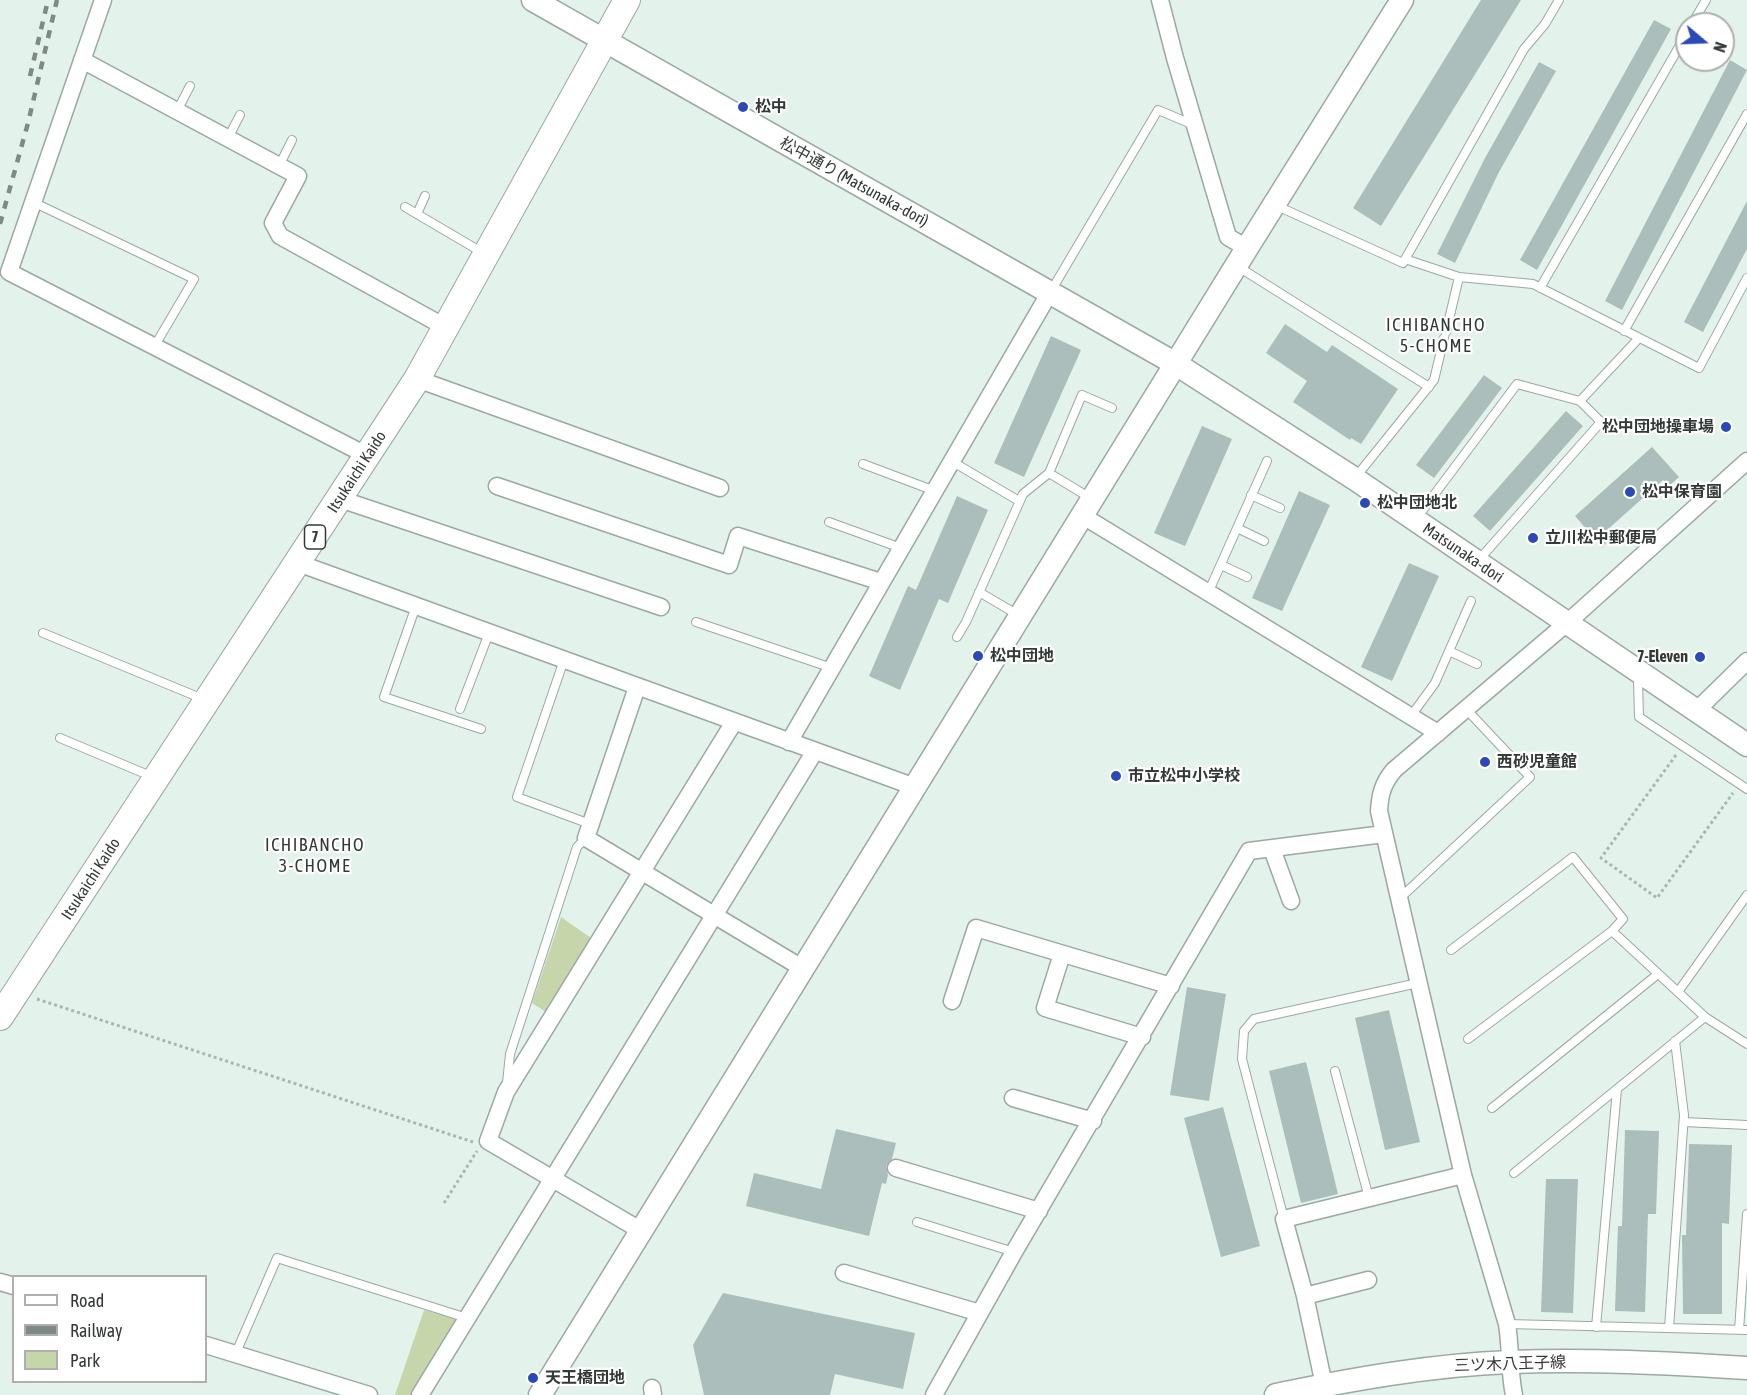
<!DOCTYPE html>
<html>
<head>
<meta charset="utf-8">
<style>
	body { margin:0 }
	#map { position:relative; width:1747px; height:1395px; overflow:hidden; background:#e3f3eb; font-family:"Asap Condensed",sans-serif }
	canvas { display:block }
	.legend { position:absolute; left:12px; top:1275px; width:195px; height:108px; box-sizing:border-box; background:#fff; border:2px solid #adb0af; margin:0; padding:8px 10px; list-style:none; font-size:18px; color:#333936 }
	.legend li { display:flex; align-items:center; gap:12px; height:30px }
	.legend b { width:30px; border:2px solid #adb0af }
	.north { position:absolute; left:1675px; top:12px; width:60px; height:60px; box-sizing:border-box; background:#fff; border:2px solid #adb0af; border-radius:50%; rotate:109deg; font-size:16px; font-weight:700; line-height:24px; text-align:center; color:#333936 }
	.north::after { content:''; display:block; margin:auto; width:21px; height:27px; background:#2b49b9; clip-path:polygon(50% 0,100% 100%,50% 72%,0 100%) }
</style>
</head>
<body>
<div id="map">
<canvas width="1747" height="1395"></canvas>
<ul class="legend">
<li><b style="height:8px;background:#fff"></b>Road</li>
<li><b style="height:8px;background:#7f8a85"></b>Railway</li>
<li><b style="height:16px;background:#c7d5ab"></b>Park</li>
</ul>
<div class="north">N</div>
</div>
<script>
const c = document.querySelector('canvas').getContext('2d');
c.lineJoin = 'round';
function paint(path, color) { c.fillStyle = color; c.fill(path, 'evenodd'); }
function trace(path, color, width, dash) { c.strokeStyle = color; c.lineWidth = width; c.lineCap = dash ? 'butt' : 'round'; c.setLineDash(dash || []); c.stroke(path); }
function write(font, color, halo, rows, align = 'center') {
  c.font = font + ' "Asap Condensed","Noto Sans JP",sans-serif'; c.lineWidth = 4.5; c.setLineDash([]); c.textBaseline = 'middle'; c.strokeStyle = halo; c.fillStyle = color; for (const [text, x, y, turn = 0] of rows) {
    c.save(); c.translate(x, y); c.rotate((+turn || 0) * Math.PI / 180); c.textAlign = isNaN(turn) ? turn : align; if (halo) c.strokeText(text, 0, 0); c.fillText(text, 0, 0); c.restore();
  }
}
paint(new Path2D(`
	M561,917L594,940L549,1014L532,1003Z
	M424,1310L459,1319L415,1395H395Z`), '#c7d5ab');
paint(new Path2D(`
	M1481,0H1521L1381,226L1353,208Z
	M1654,20L1671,29L1537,270L1520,260Z
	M1730,60L1747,70L1622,310L1605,301Z
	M1539,62L1556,71L1499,172L1455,263L1437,254L1485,158Z
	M1747,201V249L1703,332L1684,322Z
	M1285,324L1327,352L1332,345L1398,389L1361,444L1351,438L1350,440L1293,402L1307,381L1266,353Z
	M1051,336L1081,350L1024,477L994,463Z
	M1484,375L1502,388L1434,478L1416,465Z
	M1566,411L1583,426L1490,531L1473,516Z
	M1202,426L1232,439L1185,546L1154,533Z
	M1652,447L1679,477L1669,486L1663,480L1607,530L1613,537L1602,547L1575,516Z
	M1299,491L1330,505L1282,611L1252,598Z
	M957,496L988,510L948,603L939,599L900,690L869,676L908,586L916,590Z
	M1409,563L1439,576L1392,681L1361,667Z
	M1187,987L1226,994L1209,1101L1170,1095Z
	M1389,1010L1420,1142L1385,1150L1355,1018Z
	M1306,1062L1338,1194L1301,1203L1269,1071Z
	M1223,1107L1260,1246L1221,1257L1184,1118Z
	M836,1129L896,1143L892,1159L886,1166L888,1175L886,1184L882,1183L869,1236L746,1206L754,1173L821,1189Z
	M1625,1130L1659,1131L1656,1214H1648L1645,1312L1615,1311L1618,1226H1622Z
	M1689,1144L1732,1145L1729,1224L1722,1223V1314H1683L1682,1235H1686Z
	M1546,1179H1578L1573,1313L1541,1312Z
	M723,1293L915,1333L903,1389L835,1374L830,1395H704L693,1345Z`), '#acbebb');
const lane = new Path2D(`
	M1692,24L1706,0
	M177,111L190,86
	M228,138L240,115
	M279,166L292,140
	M33,202L194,279L154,347
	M1275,205L1403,263L1524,49L1545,24L1559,0
	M405,207L485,254
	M417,214L425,196
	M1405,259L1459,277L1533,284L1699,368L1747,278
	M1237,266L1429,387
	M1540,288L1687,33
	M1051,291L1158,110L1194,125
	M1624,331L1747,114
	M1446,332L1459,277
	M953,462L1019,501
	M863,464L935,491
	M1049,473L1092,499
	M1355,478L1434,380L1444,338
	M1251,495L1280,508
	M1416,519L1517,384L1580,401L1639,338
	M829,522L901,548
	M1237,528L1264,541
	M1477,562L1601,422L1580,401
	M1221,565L1247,577
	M979,592L1020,616
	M1208,593L1267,461
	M416,606L384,697L481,729
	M696,622L832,668
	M43,633L203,699
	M957,637L966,622L1023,494L1049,473L1082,395L1112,408
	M1449,651L1477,664
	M564,660L517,797L590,824
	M1642,675L1638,681L1639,717L1747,789
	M460,709L489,633
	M1411,716L1435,683L1471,601
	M60,738L153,777
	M1399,899L1530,777L1466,709
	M1612,931L1705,1017L1747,1044
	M1451,950L1573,857L1623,919L1612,931L1468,1039
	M1678,992L1747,895
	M1335,1071L1369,1198
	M507,1083L510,1054L577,847L586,838
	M1492,1108L1658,974
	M1684,1122L1747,1125
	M1514,1173L1705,1017
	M1284,1219L1242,1059L1244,1031L1254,1019L1418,983
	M917,1222L1014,1252
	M1507,1324L1747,1330
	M1596,1327L1617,1089
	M1669,1328L1684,1115L1675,1041
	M1739,1330L1747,1214
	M235,1355L277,1258L467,1318`);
const street = new Path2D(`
	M103,0L9,272L368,456
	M1160,0L1175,58L1228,237L1247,248
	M82,60L298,176L273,223L280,236L447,328
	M417,379L720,488
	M497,486L729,565L738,536L881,582
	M340,499L661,607
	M1083,516L1438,733
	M298,563L915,787
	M637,687L586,838L802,968
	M1696,711L1747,661
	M789,742L1050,292
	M1272,849L1291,901
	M1062,954L1045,1008L1142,1037
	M952,1001L976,928L1171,986
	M1013,1098L1093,1121
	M896,1168L1039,1211
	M640,1230L488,1141L506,1092L734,722
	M844,1273L980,1313
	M0,1282L14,1286
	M1305,1296L1368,1280
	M206,1345L369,1395
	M1324,1385L1305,1296L1284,1219L1463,1175
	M652,1388L653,1395
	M420,1395L815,751
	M934,1395L1014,1252L1249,851L1384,834
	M1514,1395C1509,1371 1511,1349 1507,1324L1463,1175L1379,811C1380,794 1383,783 1394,770L1567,623L1747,461`);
const secondary = new Path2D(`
	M533,0L1176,364L1355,479L1747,745
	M540,1395L1247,248L1402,0
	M1276,1395C1353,1379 1432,1365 1510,1362C1589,1359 1668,1363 1747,1368`);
const primary = new Path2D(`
	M0,1017L417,379L627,0`);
trace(lane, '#9aa9a2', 10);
trace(street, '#9aa9a2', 19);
trace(secondary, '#9aa9a2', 25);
trace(primary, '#9aa9a2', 28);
trace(new Path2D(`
	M1676,755L1601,858L1657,898L1733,793
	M37,999L473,1142
	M444,1203L477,1151`), '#aab7b1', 3, [3, 3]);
trace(lane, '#fff', 8);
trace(street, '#fff', 16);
trace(secondary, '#fff', 22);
trace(primary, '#fff', 26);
trace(new Path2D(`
	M30,76L48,0
	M0,224L28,123L57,0`), '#7f8a85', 4.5, [8, 8]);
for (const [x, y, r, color] of [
	[743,107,6,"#2b49b9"],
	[1726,427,6,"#2b49b9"],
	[1630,492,6,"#2b49b9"],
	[1365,503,6,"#2b49b9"],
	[1533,538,6,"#2b49b9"],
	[978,656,6,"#2b49b9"],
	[1700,657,6,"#2b49b9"],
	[1485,762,6,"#2b49b9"],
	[1116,776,6,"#2b49b9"],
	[533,1378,6,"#2b49b9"]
]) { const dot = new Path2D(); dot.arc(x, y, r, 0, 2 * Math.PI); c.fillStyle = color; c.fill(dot); trace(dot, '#fff', 2); }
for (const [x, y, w] of [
	[315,537,21]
]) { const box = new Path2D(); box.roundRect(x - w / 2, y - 12, w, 24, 4.5); c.fillStyle = '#fff'; c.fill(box); trace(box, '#333936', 1.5); }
write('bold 15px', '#333936', null, [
	["7",315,537]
]);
write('bold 16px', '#333936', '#fff', [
	["松中",755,107],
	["松中団地操車場",1714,427,"right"],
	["松中保育園",1642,492],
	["松中団地北",1377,503],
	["立川松中郵便局",1545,538],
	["松中団地",990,656],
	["7-Eleven",1688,657,"right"],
	["西砂児童館",1497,762],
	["市立松中小学校",1128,776],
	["天王橋団地",545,1378]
], 'left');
write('16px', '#333936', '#fff', [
	["松中通り (Matsunaka-dori)",854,182,29],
	["Itsukaichi Kaido",357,472,-57],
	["Matsunaka-dori",1463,553,34],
	["Itsukaichi Kaido",91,879,-57],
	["三ツ木八王子線",1510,1364,-2]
]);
c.letterSpacing = '1.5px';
write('18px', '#333936', '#fff', [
	["ICHIBANCHO",1436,325],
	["5-CHOME",1436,346],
	["ICHIBANCHO",315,845],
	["3-CHOME",315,866]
]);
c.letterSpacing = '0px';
</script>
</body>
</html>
